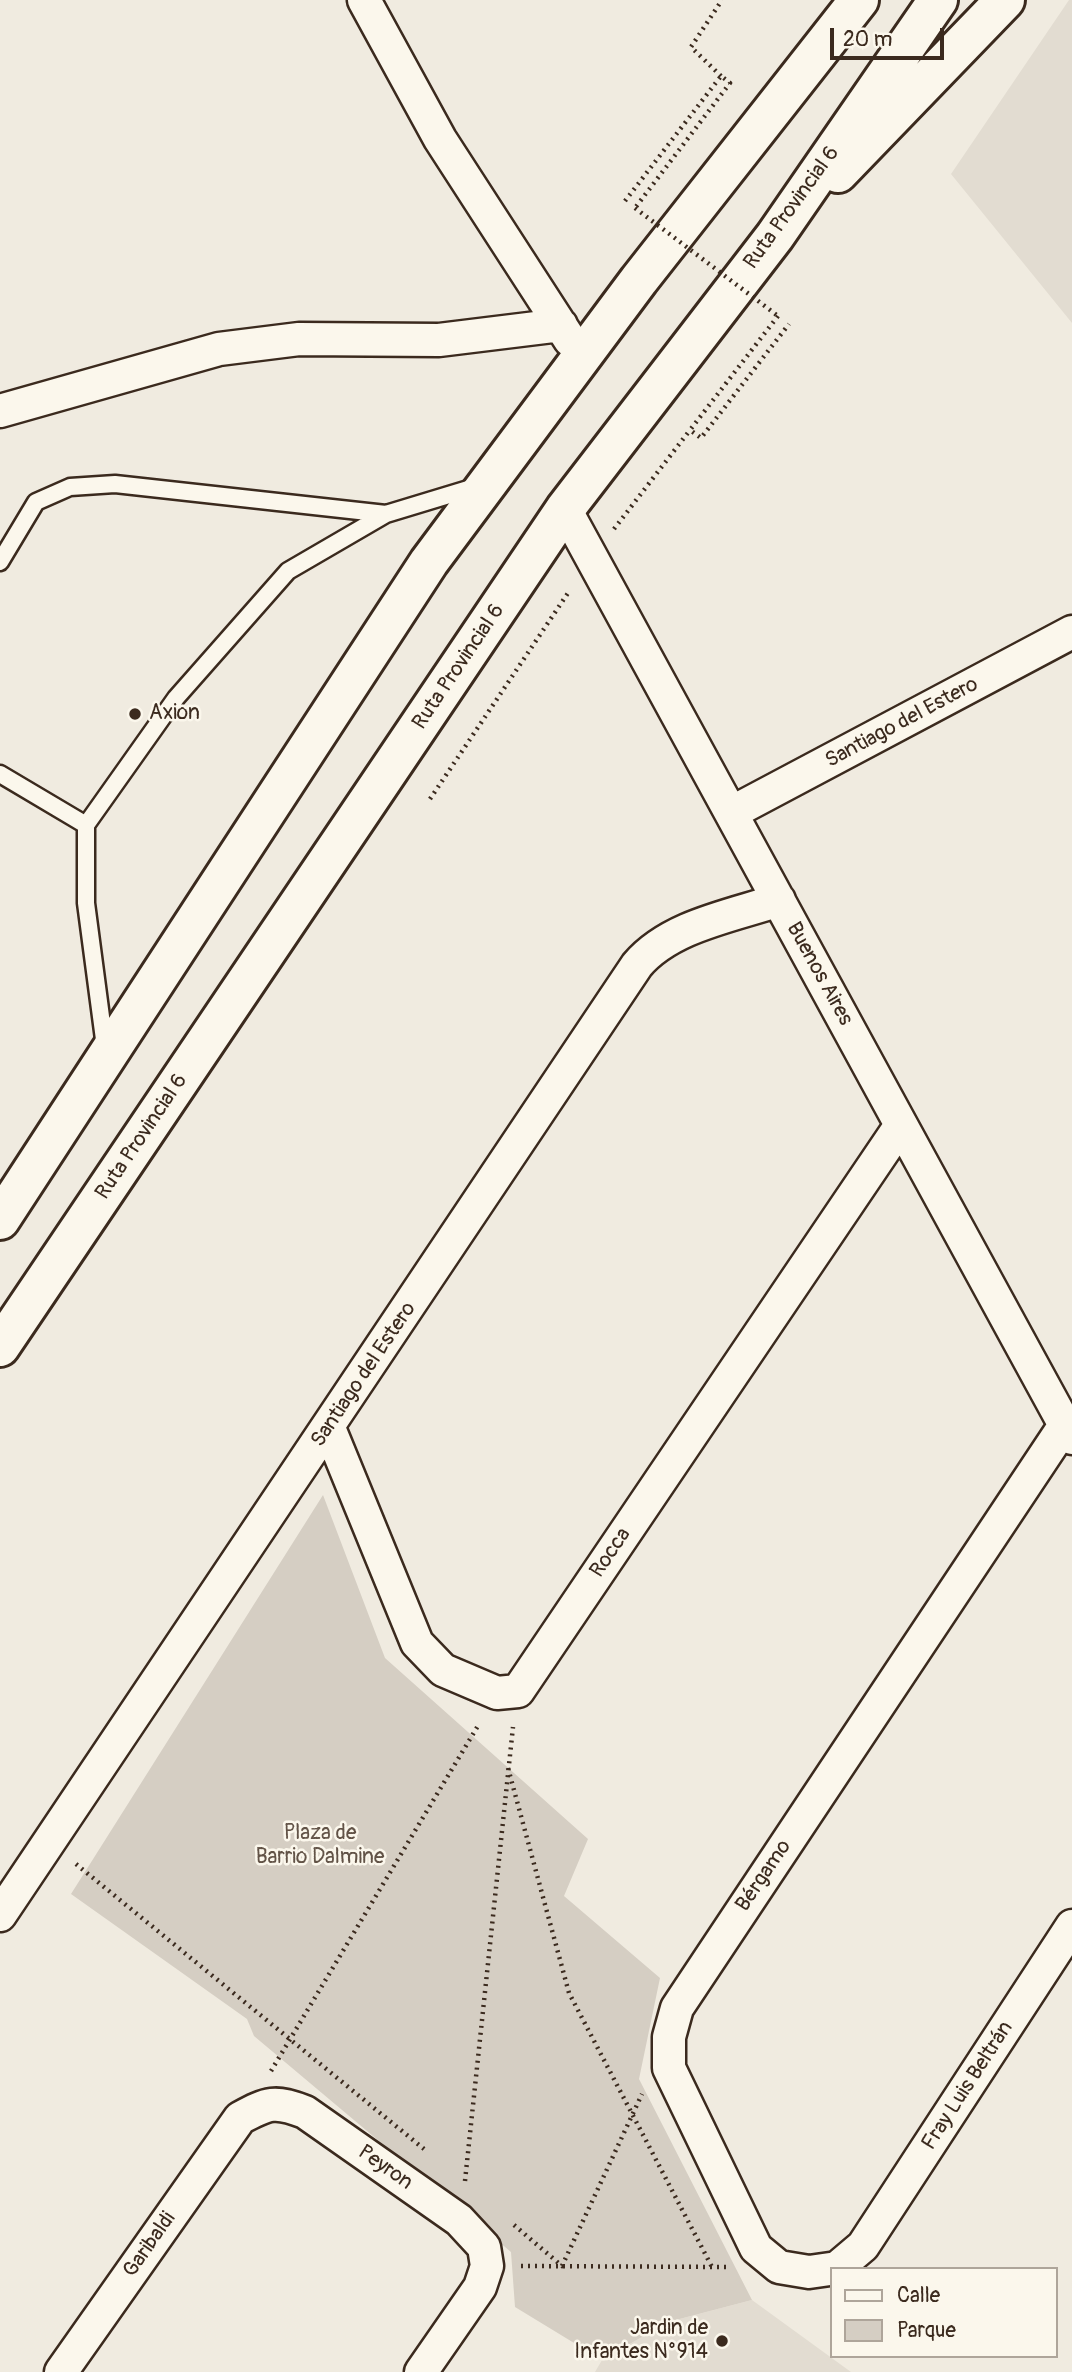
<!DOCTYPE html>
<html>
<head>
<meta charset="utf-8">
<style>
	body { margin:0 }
	#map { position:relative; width:1072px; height:2372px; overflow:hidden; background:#f0ebe0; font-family:Pangolin,sans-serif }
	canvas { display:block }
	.legend { position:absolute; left:830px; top:2267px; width:228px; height:91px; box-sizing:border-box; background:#fbf7ec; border:2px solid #aea59a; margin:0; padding:9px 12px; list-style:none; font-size:21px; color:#3b2a1e }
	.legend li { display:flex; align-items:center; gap:14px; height:35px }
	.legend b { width:35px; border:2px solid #aea59a }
	.scale { position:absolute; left:830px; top:28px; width:114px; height:32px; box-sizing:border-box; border:4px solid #3b2a1e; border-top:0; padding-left:9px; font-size:21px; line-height:24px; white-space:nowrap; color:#3b2a1e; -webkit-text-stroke:5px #fbf7ec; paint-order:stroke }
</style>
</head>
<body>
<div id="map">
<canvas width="1072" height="2372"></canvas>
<ul class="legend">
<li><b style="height:9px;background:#fbf7ec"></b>Calle</li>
<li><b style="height:19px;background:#d5cec3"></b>Parque</li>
</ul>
<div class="scale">20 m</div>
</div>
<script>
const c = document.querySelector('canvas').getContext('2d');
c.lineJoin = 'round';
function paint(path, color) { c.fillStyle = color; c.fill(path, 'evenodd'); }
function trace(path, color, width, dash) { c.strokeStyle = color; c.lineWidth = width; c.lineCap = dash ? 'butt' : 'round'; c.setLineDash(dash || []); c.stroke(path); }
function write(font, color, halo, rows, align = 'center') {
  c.font = font + ' Pangolin,sans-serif'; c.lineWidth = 5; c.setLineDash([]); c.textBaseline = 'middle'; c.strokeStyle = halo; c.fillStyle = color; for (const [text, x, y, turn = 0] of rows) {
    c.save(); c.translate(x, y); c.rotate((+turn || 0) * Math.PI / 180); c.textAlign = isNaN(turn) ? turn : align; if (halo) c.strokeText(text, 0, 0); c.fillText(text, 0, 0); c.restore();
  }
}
paint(new Path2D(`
	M1069,0H1072V323L951,174Z
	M752,2300L851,2372H595L602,2360L668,2322Z`), '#e2dcd1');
paint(new Path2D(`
	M323,1495L385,1658L588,1839L564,1896L660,1978L639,2079L752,2300L668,2322L602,2360L515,2307L511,2252L254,2036L247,2019L71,1894Z`), '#d5cec3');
const lane = new Path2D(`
	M0,562L36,502L70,487L115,484L386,514
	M0,774L86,825
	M105,1047L86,903V825L176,698L288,571L386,514L475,487`);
const street = new Path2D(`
	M364,0L440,139L570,340
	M0,411L219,349L299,339L439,340L561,325
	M565,509L1072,1438
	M731,813L1072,632
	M1065,1425L677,2008L669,2037V2068L756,2248L779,2267L809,2272L837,2268L863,2246L1072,1926
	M329,1428L417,1643L443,1670L497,1693L518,1691L901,1125
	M0,1915L637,965C670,926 731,916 779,900
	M61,2372L240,2118C268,2103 275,2100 305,2112L459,2220L484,2247L487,2266L480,2287L421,2372`);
const highway = new Path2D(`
	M838,173L1005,0
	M0,1220L429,562L639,280L859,0
	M0,1347L565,509L775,236L938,0`);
trace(lane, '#3b2a1e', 21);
trace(street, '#3b2a1e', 37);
trace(highway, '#3b2a1e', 44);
trace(new Path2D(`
	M721,76L691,47L722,0
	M625,201L721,76L730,83L635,208
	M778,316L690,430L701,438L789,324
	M614,529L690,430
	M430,799L570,590
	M508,1768L569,1993L712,2267
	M76,1864L424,2149
	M271,2071L479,1724
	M465,2181L513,1727
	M514,2225L562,2266L642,2094
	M521,2266L726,2267`), '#3b2a1e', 4.5, [2, 5]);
trace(lane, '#fbf7ec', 16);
trace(street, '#fbf7ec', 32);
trace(highway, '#fbf7ec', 38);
trace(new Path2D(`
	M635,208L778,316`), '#3b2a1e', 4.5, [2, 5]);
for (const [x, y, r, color] of [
	[135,714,7,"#3b2a1e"],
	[722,2341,7,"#3b2a1e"]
]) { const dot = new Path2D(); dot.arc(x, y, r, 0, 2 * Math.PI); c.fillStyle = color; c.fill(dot); trace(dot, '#fbf7ec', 2.5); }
write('21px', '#3b2a1e', '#fbf7ec', [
	["Ruta Provincial 6",792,208,-54],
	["Ruta Provincial 6",459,667,-56],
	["Santiago del Estero",902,723,-28],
	["Buenos Aires",819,974,61],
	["Ruta Provincial 6",142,1137,-56],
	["Santiago del Estero",364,1375,-56],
	["Rocca",611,1553,-56],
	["Bérgamo",764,1876,-56],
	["Fray Luis Beltrán",968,2086,-57],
	["Peyron",385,2168,35],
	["Garibaldi",150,2245,-55]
]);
write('21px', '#3b2a1e', '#fbf7ec', [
	["Axion",149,714],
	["Jardin de",708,2329,"right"],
	["Infantes N°914",708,2353,"right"]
], 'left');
write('21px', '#625347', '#fbf7ec', [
	["Plaza de",320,1834],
	["Barrio Dalmine",320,1858]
]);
</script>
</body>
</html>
